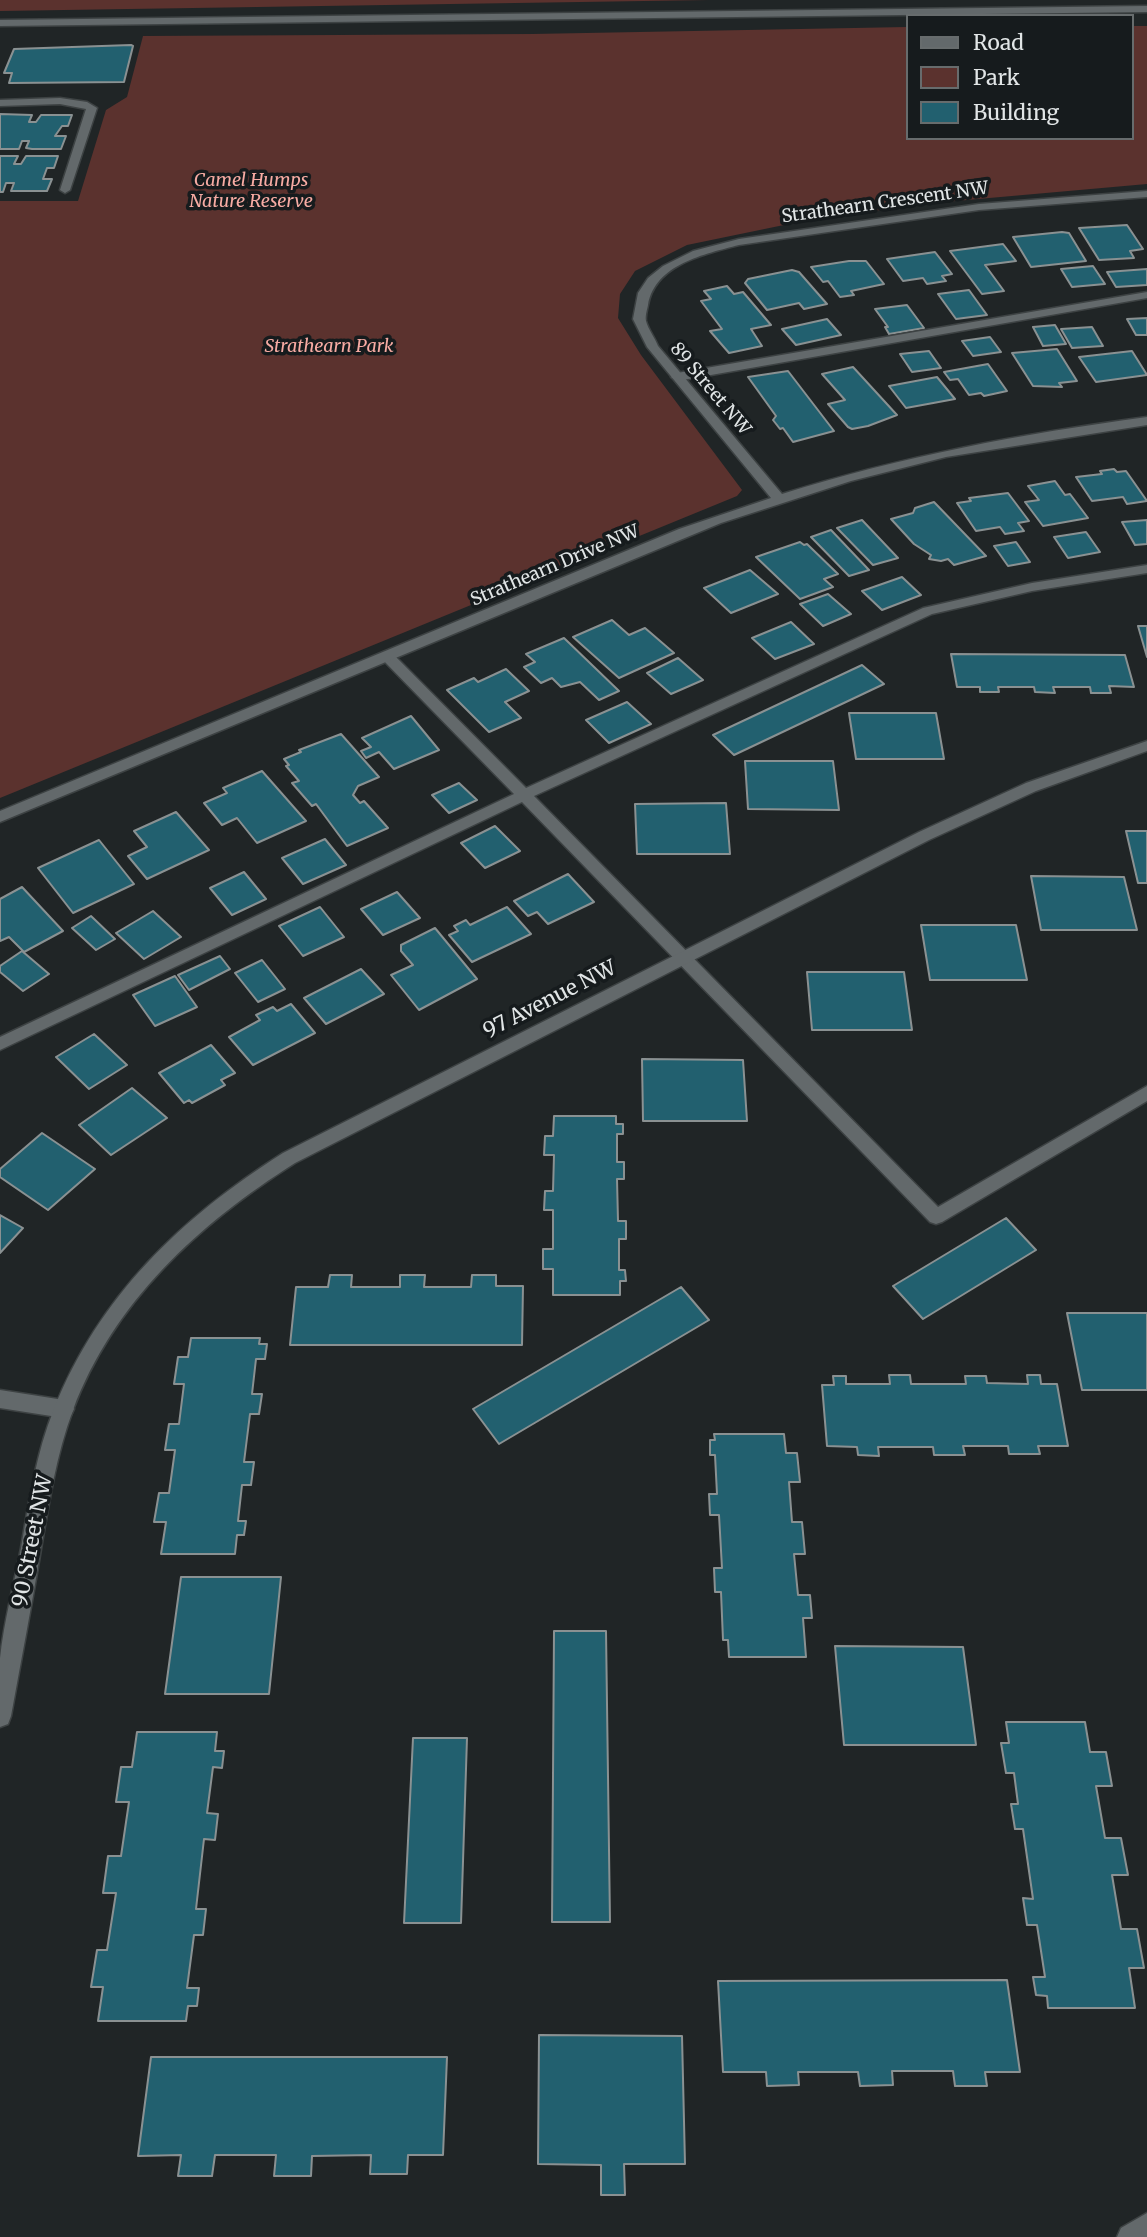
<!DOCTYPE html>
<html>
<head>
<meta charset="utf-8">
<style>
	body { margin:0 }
	#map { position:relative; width:1147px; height:2237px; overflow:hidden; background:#202526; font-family:Merriweather,serif }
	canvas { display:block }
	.legend { position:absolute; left:906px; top:14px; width:228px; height:126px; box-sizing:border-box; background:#161b1d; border:2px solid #676c6d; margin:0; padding:9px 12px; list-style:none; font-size:21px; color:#e1e5e6 }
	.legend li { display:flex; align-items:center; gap:14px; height:35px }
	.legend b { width:35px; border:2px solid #676c6d }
</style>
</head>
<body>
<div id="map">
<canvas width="1147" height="2237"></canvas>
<ul class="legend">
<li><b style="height:9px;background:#63696b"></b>Road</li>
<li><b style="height:19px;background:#5b322e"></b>Park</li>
<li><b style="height:19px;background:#22606f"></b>Building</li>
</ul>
</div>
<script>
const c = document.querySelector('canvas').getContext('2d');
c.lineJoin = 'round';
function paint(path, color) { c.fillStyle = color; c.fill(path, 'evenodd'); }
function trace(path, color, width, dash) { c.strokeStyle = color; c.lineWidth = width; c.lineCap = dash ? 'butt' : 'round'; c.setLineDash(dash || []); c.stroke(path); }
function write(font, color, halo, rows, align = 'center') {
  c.font = font + ' Merriweather,serif'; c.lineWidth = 7; c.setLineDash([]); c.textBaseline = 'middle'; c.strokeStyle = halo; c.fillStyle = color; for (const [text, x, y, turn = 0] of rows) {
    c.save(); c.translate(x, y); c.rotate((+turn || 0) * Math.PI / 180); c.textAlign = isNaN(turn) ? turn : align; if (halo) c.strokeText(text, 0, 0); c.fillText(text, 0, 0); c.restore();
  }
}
paint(new Path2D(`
	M0,0H709L0,11Z
	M1131,26H1147V184L933,203L813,219L687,245L635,271L620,294L618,318L641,355L742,490L737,496L0,798V201H78L106,110L127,97L143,36L532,34L907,27V138H1131Z`), '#5b322e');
const building = new Path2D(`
	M131,45L133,46L124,82L9,83L12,73H4L14,49Z
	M0,114L32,115L29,122H36L41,115H72L68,126H62L55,136H66L61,149H32L26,148L29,141H22L19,149H0Z
	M0,156H18L14,164H21L26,156H58L54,168H47L43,179H52L47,191H11L14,183H6L3,192H0Z
	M1127,225L1143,249L1130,251L1134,258L1099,260L1079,228Z
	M1062,232L1069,233L1086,261L1031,267L1013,237Z
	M1003,244L1016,261L985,265L1004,291L982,294L950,251Z
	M935,252L952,274L942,276L946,281L927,284L923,278L903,281L887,259Z
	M849,261H866L884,284L851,291L854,295L840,297L828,281L823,282L811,267Z
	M1093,266L1105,284L1072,287L1061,269Z
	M1147,269V285L1116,287L1107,272Z
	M792,270L799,272L827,304L804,309L799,303L767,310L745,283L748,279Z
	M727,286L734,294L743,292L771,325L751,329L762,346L729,353L710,331L722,329L701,301L711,299L704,291Z
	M969,290L987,315L956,319L938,294Z
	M907,305L924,328L889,334L885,327H888L875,309Z
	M1147,318V335H1136L1127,319Z
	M827,319L841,335L796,345L782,329Z
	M1055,325L1066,344L1043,346L1033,327Z
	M1092,327L1103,346L1072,348L1061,329Z
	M990,337L1001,352L973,356L962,341Z
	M1057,349L1077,381L1059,383L1062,387L1033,386L1012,353Z
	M929,351L941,368L912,372L900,354Z
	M1132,351L1147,375L1096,382L1079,357Z
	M988,364L1007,391L984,396L981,393L969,395L958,379L950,380L944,372Z
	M853,367L897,415L868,426L852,429L848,427L828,404L845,400L822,374Z
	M788,371L834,431L793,442L783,428L780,429L773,420L776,416L748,377Z
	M937,377L955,399L906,408L889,386Z
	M1114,469L1117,472L1126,471L1147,501L1127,504L1123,497L1092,501L1076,477L1102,474L1100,471Z
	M1055,481L1065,495L1070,494L1088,518L1043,526L1025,502L1039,500L1028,486Z
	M1008,493L1029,521L1018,523L1024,531L1005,534L1000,527L976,531L957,503L971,501L969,498Z
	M934,502L986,556L954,565L948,559L941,561L929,559L931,555L914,544L891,519L913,513L915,508Z
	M862,520L898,558L873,565L837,528Z
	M1147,520V544L1135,545L1122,522Z
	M831,530L869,570L849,576L811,537Z
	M1086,532L1100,552L1068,558L1054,537Z
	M800,542L804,545L807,544L838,574L824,579L833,587L800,599L756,557Z
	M1016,542L1030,562L1008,566L994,546Z
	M750,570L778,594L731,613L704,588Z
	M902,577L921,595L882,610L862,591Z
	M828,594L851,614L823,626L800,604Z
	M612,620L629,635L645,628L674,653L619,678L573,637Z
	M791,622L814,644L775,659L752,638Z
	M1138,626H1147V657Z
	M564,638L619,691L599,700L580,682L561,687L552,678L541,683L524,667L535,662L526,654Z
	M951,654L1125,655L1134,687L1109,686L1111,693H1091L1090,687H1053L1055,693L1035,692L1034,687H998L999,692H980V687H957Z
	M678,658L703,680L671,694L647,673Z
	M862,665L884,684L734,755L713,735Z
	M506,669L529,691L505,702L521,718L489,732L447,690L474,678L478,682Z
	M627,702L651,724L609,743L586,720Z
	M849,713H936L944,759H856Z
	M411,716L439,750L394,769L379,752L366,758L361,751L371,747L362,738Z
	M341,734L379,777L358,786L353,795L360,803L364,801L388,828L347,846L316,804L312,806L292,783L299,781L286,766L289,765L284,759L301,752L299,750Z
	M745,761H833L839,810L748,809Z
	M262,771L306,821L257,843L237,818L222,825L204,803L227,793L223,788Z
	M459,783L477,800L449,813L432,795Z
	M726,803L730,854H637L635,804Z
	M176,812L209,850L147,879L128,856L147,847L134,831Z
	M495,826L520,851L485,868L461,843Z
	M1126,831H1147V883H1138Z
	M325,839L346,865L303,884L282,858Z
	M99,840L134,884L73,913L38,868Z
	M244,872L266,899L232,915L210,888Z
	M568,874L594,902L548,924L537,912L528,916L514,901Z
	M1031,876L1124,877L1137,930H1041Z
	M22,887L63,931L24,952L9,937L0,941V899Z
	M397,892L420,918L383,935L361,909Z
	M320,907L344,937L303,956L279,926Z
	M507,907L531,934L472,962L449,935L458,931L454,926L466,920L470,925Z
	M153,911L181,937L144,959L116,933Z
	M91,916L115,939L96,950L72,928Z
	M921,925H1016L1027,980H930Z
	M435,928L477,979L419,1010L391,975L413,965L401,951V945Z
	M22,951L49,974L23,991L0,972V966Z
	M220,956L230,969L189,990L178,975Z
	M262,960L285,989L258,1002L235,973Z
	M361,969L384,994L326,1024L304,998Z
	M807,972H904L912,1030H812Z
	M175,976L197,1007L155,1026L133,995Z
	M291,1004L315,1033L253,1065L229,1037L260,1020L256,1015L273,1007L277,1011Z
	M94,1034L127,1065L89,1089L56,1057Z
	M211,1045L235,1073L221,1080L225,1085L192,1103L189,1100L184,1103L159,1073Z
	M642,1059L743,1060L747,1121H643Z
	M132,1088L167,1118L111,1155L79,1125Z
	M554,1116H616V1124H623V1134H617V1162H624V1179H617L618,1221H626V1239H619V1270H625L626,1281H620V1295H553V1269H543V1249H553V1210H544L545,1191H553L554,1155H544L545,1136H553Z
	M42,1133L95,1169L48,1210L0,1177V1169Z
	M0,1215L23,1228L0,1253Z
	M1006,1218L1036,1250L923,1319L893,1286Z
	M330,1275H352L351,1287H400V1275H425L424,1287H471L472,1275H496V1286H523L522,1345H290L296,1287H328Z
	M681,1287L709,1320L499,1444L473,1409Z
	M1067,1313H1147V1390H1082Z
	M191,1338H260L259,1344H267L265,1359H256L252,1394H262L259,1414H250L244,1462H254L251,1485H242L238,1521H246L244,1535H237L235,1554H161L166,1522H154L159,1493H169L175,1450H165L169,1424H179L184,1384H174L178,1357H188Z
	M889,1375H910L911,1384H966L965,1376H986L987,1383L1028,1384L1027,1375H1040L1041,1384H1057L1068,1446H1038L1040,1454H1009L1008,1446H963L965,1455H934L933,1447H878L879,1456L858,1455L857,1447L827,1446L822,1385H834L833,1376H846V1384H890Z
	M714,1434H784L786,1453H797L800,1482H789L792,1522H802L805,1554H794L798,1595H810L812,1618H803L806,1657H729L728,1640H723L721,1592H715L714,1568H722L719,1515H710L709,1494H717L715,1455H710V1440H715Z
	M181,1577H281L269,1694H165Z
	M554,1631H606L610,1922H552Z
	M835,1646L963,1647L976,1745H844Z
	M1006,1722H1085L1090,1752H1106L1112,1786H1096L1105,1838H1121L1128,1875H1112L1121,1929H1137L1144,1968H1129L1135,2008H1048L1047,1996L1036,1995L1033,1977H1045L1037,1925H1027L1023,1898L1033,1899L1023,1829H1015L1011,1804H1018L1014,1773H1006L1001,1743H1009Z
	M137,1732H217L215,1751H224L222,1768L213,1767L207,1813L218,1814L215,1840L204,1839L196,1909H206L203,1935H194L187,1988H199L197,2006H188L186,2021H98L103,1987H91L97,1950H107L116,1893H103L108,1856H121L129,1802H116L121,1767H132Z
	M413,1738H467L461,1923H404Z
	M1007,1980L1020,2072H985L987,2086H955L953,2071H892L893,2085L860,2086L858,2072H798L799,2085L767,2086L766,2072H723L718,1981Z
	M539,2035L682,2036L685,2164H624L625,2195H601V2165L538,2164Z
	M151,2057H447L443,2155H408L407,2174H370L371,2155L312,2156L311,2176H274L276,2155H215L212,2176H178L181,2155L138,2156Z`);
paint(building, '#22606f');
trace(building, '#8a9192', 2);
const lane = new Path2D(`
	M60,98L87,102L97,108L70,190L65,193L60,190L86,109L60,104L0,106V100Z
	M1147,292V298L677,381L671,377L677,373Z
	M1147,565V573L1032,591L932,614L534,796L938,1207L1147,1086V1101L942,1222L936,1224L930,1222L522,802L0,1050V1037L514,794L383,660V654H393L526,788L923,608L1032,583Z
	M0,1390L64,1400L71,1403L74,1409L71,1415L64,1418L0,1408Z`);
const street = new Path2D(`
	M1147,191V197L979,210L739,245C705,254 655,264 648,305C647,310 645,316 646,321C648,329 655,338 658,346L782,494C903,456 1021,434 1147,417V425L946,457L851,481L721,523L0,822V811L679,529L771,498L647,347L633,319L638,293L648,278L663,266L693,251L739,239L979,204Z
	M1147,741V751L1036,791L929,840L295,1163C199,1224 114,1301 73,1410C56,1455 49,1503 41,1549C32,1605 21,1660 11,1716L8,1724L0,1727C0,1704 0,1680 0,1658C4,1621 14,1584 21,1548C29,1502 36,1453 54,1409C99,1296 182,1217 283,1153L919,832L1026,783Z
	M1147,2213V2237H1117L1121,2228Z`);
const secondary = new Path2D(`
	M1147,6V12L0,26V20Z`);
trace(lane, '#3d4243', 3);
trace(street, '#3d4243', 3);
trace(secondary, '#3d4243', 3);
paint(lane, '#63696b');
paint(street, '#63696b');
paint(secondary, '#63696b');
write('italic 18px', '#f7aba3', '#161b1d', [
	["Camel Humps",251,181],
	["Nature Reserve",251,202],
	["Strathearn Park",329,347]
]);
write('18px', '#e1e5e6', '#161b1d', [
	["Strathearn Crescent NW",885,203,-8],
	["89 Street NW",710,389,50],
	["Strathearn Drive NW",555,566,-23]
]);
write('21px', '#e1e5e6', '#161b1d', [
	["97 Avenue NW",550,1000,-27],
	["90 Street NW",33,1541,-79]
]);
</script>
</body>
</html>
